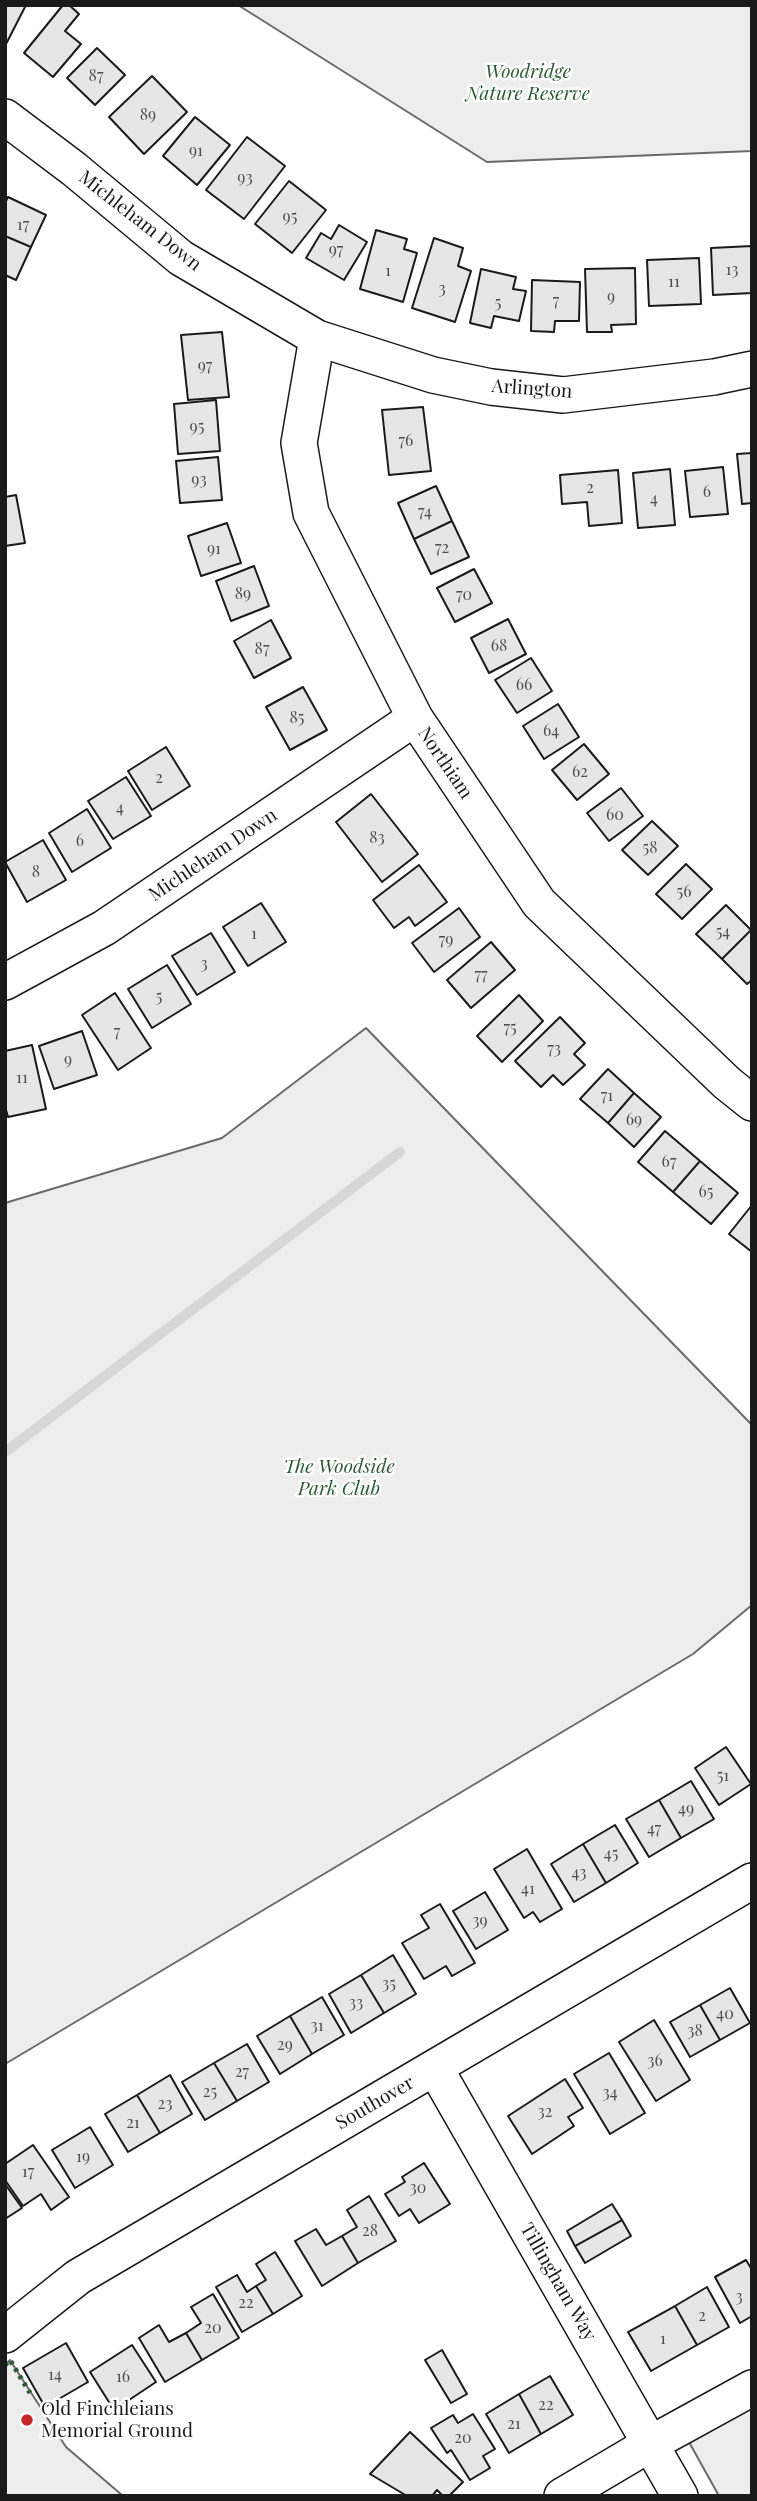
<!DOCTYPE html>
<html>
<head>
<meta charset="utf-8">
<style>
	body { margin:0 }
	#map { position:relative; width:757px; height:2501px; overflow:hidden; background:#fff; font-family:"Playfair Display",serif }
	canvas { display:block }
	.frame { position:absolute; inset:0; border:7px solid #1a1a1a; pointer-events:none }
</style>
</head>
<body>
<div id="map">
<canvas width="757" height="2501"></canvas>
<div class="frame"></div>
</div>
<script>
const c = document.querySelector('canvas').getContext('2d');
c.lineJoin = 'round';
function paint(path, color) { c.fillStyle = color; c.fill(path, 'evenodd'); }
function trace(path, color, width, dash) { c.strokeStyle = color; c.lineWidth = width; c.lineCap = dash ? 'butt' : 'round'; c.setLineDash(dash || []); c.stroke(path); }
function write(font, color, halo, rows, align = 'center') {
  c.font = font + ' "Playfair Display",serif'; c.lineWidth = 5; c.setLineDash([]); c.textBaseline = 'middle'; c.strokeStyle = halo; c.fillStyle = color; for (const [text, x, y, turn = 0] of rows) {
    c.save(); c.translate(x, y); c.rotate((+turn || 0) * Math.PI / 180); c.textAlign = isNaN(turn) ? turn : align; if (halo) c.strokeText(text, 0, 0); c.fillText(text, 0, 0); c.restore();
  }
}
const green = new Path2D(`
	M238,5H752V151L487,162Z
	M366,1028L752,1425V1605L693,1654L5,2064V1203L222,1138Z
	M10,2360L66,2447L123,2496H5V2365Z
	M752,2400V2496H719L689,2442Z`);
paint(green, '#ededed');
trace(green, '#6a6a6a', 2);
trace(new Path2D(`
	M5,1452L400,1152`), '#d7d7d7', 10);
const building = new Path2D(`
	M5,5H26L5,46Z
	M63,5H69L79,14L65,31L81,44L53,77L24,53Z
	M97,48L125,75L95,105L67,78Z
	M152,76L187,112L144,154L109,117Z
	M195,117L230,145L197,185L163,156Z
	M247,137L285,166L244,219L206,190Z
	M289,181L326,210L292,253L255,224Z
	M8,197L46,215L31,247L5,236V203Z
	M339,225L367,242L344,280L306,258L321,233L331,239Z
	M376,230L407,239L404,249L417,253L403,302L360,289Z
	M5,236L31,247L16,280L5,275Z
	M434,238L463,248L458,266L471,271L455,322L412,308Z
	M752,246V293L713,295L711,248Z
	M699,258L701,304L649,306L647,260Z
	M635,268L636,324L611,325L612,332H587L585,269Z
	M481,269L516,277L513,289L526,291L519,321L494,316L491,328L470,323Z
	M532,280L580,282L579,321H555L554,332L531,331Z
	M222,332L229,397L188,400L181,335Z
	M216,400L220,451L178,454L174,404Z
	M423,407L431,471L389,475L382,410Z
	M752,453V503L742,504L737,454Z
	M218,457L222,500L180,503L176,461Z
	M723,467L728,514L690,517L685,471Z
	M670,469L675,525L638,528L633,473Z
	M618,470L622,523L589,526L587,502L562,504L560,475Z
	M436,486L452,521L414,539L398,503Z
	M16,495L25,543L5,546V497Z
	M452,521L469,557L431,574L414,539Z
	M227,523L241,563L201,576L188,536Z
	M254,566L269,606L231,621L216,581Z
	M474,569L492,603L455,622L437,588Z
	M508,619L526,654L489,673L471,638Z
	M271,620L291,658L254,678L234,641Z
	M531,658L552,691L517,713L495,680Z
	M303,687L327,730L290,750L266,707Z
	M558,704L579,737L544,759L523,726Z
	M584,744L609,774L577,800L552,770Z
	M166,747L190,786L152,810L128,771Z
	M126,777L151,816L113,839L88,801Z
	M621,788L643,816L609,841L587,813Z
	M371,794L418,854L382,882L336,822Z
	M87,809L111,848L72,872L49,833Z
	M652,821L678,846L648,875L622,850Z
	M43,840L66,880L27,902L5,862Z
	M686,864L712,889L682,919L656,894Z
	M419,865L447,902L415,926L409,917L394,928L373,900Z
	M261,903L286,942L248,966L223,927Z
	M726,905L751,930L722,959L696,934Z
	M459,908L480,937L434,972L412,943Z
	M751,930L752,980L747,984L722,959Z
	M211,933L235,972L197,995L172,956Z
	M491,942L515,970L471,1008L447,980Z
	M167,965L191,1004L152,1028L128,989Z
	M115,993L151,1048L118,1070L82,1015Z
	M519,995L543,1021L502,1062L477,1036Z
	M560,1017L585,1043L574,1054L585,1065L563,1085L553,1075L541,1087L515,1061Z
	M82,1031L97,1075L54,1089L39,1046Z
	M32,1045L46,1109L8,1117L5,1106V1051Z
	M608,1069L634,1093L608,1123L580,1099Z
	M634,1093L661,1117L634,1147L608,1123Z
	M665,1131L700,1161L673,1192L638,1162Z
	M700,1161L738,1193L711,1224L673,1192Z
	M752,1205V1252L729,1234Z
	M726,1747L751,1784L719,1805L695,1768Z
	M691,1781L714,1819L681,1838L659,1800Z
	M659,1800L681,1838L649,1857L626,1819Z
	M615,1825L638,1863L606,1883L583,1844Z
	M583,1844L606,1883L574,1902L551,1864Z
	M527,1849L562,1909L540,1922L533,1912L524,1918L494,1869Z
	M485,1892L508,1930L476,1949L453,1911Z
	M440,1904L475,1963L452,1976L446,1966L424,1979L402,1943L429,1928L421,1915Z
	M393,1955L416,1994L384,2013L361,1975Z
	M361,1975L384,2013L351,2033L329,1994Z
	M730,1988L750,2023L720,2040L700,2005Z
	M322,1997L344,2035L312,2054L290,2016Z
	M700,2005L720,2040L690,2057L670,2022Z
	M290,2016L312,2054L280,2074L257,2036Z
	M654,2020L690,2080L656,2101L619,2042Z
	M247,2044L269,2082L237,2101L214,2063Z
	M609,2053L645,2113L610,2134L574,2074Z
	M214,2063L237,2101L205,2120L182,2082Z
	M170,2075L192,2114L160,2133L137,2095Z
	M565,2079L583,2108L568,2117L574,2126L532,2154L508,2116Z
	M137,2095L160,2133L128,2152L105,2114Z
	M90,2127L113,2165L75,2188L52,2150Z
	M33,2145L69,2197L51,2210L41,2194L23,2206L5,2180V2164Z
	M424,2163L450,2204L419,2223L410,2209L399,2216L385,2194L405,2182L402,2177Z
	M5,2184L22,2208L5,2219Z
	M369,2196L396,2241L358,2263L342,2236L357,2227L347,2210Z
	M612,2204L622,2220L575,2246L567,2231Z
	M622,2220L631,2236L585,2263L575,2246Z
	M316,2229L326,2245L342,2236L358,2263L322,2286L295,2241Z
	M275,2252L302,2296L273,2314L256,2286L266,2280L256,2264Z
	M746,2260L752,2270V2316L740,2323L715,2277Z
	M237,2275L247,2292L256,2286L273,2314L242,2332L216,2287Z
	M707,2287L729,2327L697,2345L675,2306Z
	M213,2294L239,2338L202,2360L186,2333L201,2323L191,2307Z
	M675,2306L697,2345L651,2371L628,2332Z
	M159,2325L169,2342L186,2333L202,2360L165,2382L139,2338Z
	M66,2343L88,2382L45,2407L23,2368Z
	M132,2345L156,2382L114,2410L90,2372Z
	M442,2350L467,2394L451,2403L425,2360Z
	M550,2376L573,2415L541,2434L519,2394Z
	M519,2394L541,2434L509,2453L486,2414Z
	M473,2414L495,2449L483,2456L490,2468L470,2480L451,2450L447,2453L431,2428L453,2415L458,2423Z
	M410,2432L463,2482L449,2496H443L437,2490L432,2496H407L370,2474Z`);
paint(building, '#e6e6e6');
trace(building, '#1a1a1a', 2);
const minor = new Path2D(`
	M5,117L74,169L181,258L317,338L433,375L491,387L563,395L714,377L752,369
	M317,338L299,443L311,513L415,718L539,903L727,1083L752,1103
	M5,982L104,928L415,718
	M435,2068L680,2496
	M5,2335L78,2277L752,1881
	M562,2496L650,2444L752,2388`);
trace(minor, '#1a1a1a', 38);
trace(minor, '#fff', 35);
trace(new Path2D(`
	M5,2365L10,2360L30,2393`), '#2b5a34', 5, [3.5, 5]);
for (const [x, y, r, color] of [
	[27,2420,7,"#c62828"]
]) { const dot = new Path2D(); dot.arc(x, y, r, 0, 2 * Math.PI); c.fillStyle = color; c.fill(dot); trace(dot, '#fff', 2.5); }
write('16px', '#4d4d4d', null, [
	["87",96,76],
	["89",148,115],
	["91",196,151],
	["93",245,178],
	["95",290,217],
	["17",23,225],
	["97",336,250],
	["13",732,270],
	["1",388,271],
	["11",674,282],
	["3",442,289],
	["9",611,297],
	["7",556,301],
	["5",498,303],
	["97",205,366],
	["95",197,427],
	["76",406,441],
	["93",199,480],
	["2",590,488],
	["6",707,492],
	["4",654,499],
	["74",425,512],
	["72",442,548],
	["91",214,549],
	["89",243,594],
	["70",464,595],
	["68",499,646],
	["87",262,649],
	["66",524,685],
	["85",297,718],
	["64",551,731],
	["62",580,772],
	["2",159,778],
	["4",120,808],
	["60",615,815],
	["83",377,838],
	["6",80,841],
	["58",650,848],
	["8",36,872],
	["56",684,892],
	["54",723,932],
	["1",254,934],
	["79",446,940],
	["3",204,964],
	["77",481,975],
	["5",159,997],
	["75",510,1028],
	["7",117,1032],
	["73",554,1049],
	["9",68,1060],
	["11",22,1078],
	["71",607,1096],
	["69",634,1120],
	["67",669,1162],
	["65",706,1192],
	["51",723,1776],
	["49",686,1809],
	["47",654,1829],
	["45",611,1854],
	["43",579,1873],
	["41",528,1889],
	["39",480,1921],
	["35",389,1984],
	["33",356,2003],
	["40",725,2014],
	["31",317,2026],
	["38",695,2031],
	["29",285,2045],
	["36",655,2061],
	["27",242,2072],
	["25",210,2092],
	["34",610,2093],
	["23",165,2104],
	["32",545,2112],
	["21",133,2123],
	["19",83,2157],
	["17",28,2172],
	["30",418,2188],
	["28",370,2231],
	["3",739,2297],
	["22",246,2303],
	["2",702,2316],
	["20",213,2328],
	["1",663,2339],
	["14",55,2375],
	["16",123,2377],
	["22",546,2405],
	["21",514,2424],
	["20",463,2438]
]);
write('italic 19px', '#2b5a34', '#fff', [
	["Woodridge",528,72],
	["Nature Reserve",528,94],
	["The Woodside",339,1467],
	["Park Club",339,1489]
]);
write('19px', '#1a1a1a', '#fff', [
	["Michleham Down",140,221,38],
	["Arlington",532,389,4],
	["Northiam",445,763,56],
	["Michleham Down",213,855,-34],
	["Southover",375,2103,-30],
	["Tillingham Way",558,2282,60]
]);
write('19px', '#1a1a1a', '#fff', [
	["Old Finchleians",41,2409],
	["Memorial Ground",41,2431]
], 'left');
</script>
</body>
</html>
